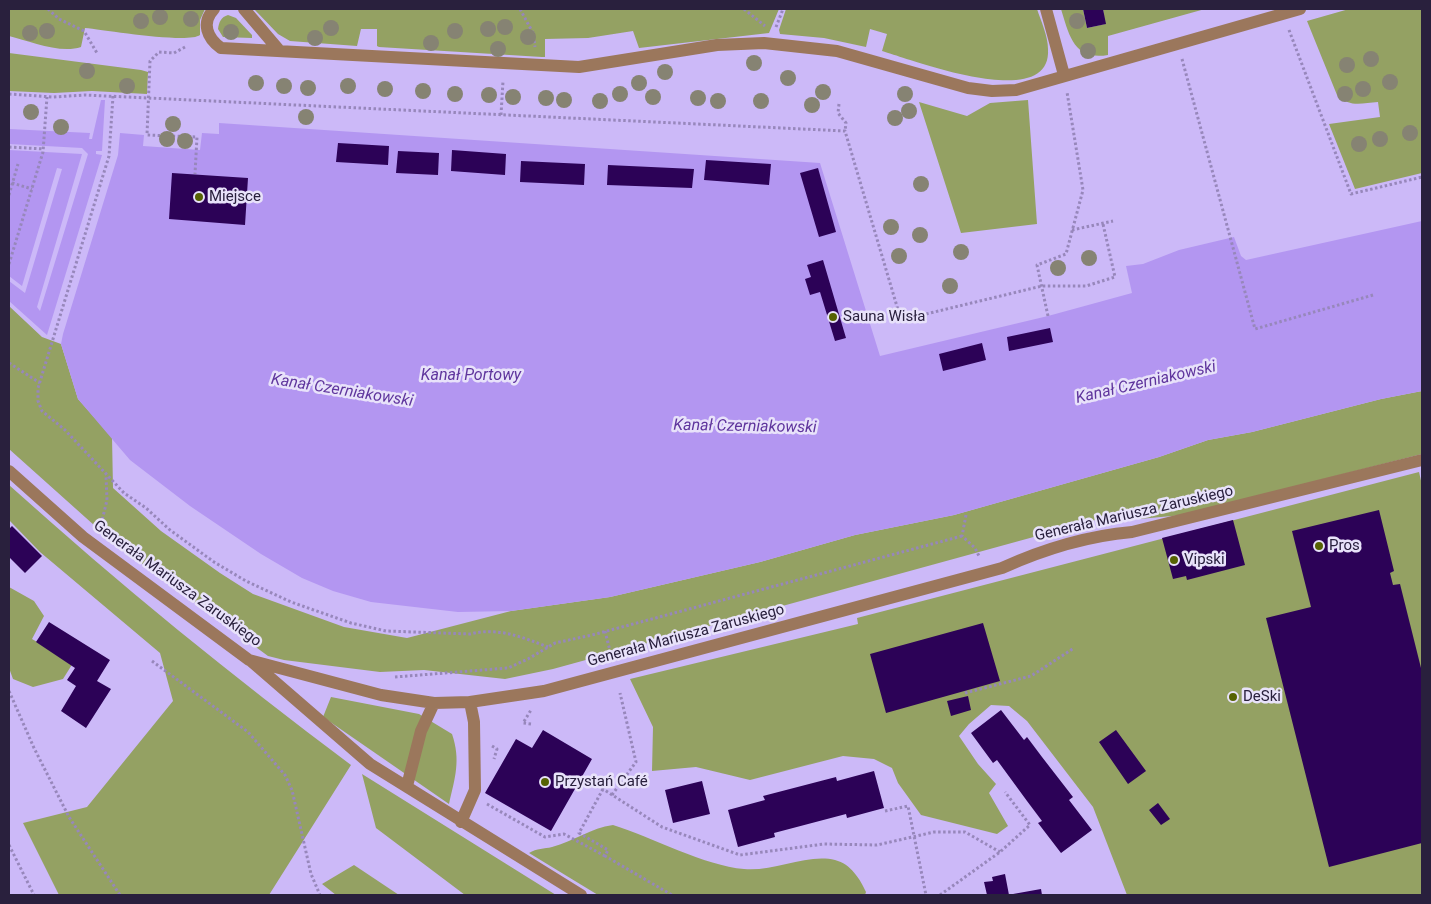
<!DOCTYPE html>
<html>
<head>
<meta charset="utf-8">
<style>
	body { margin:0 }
	#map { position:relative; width:1431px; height:904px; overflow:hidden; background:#ccb9f8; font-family:Roboto,sans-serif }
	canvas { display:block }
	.frame { position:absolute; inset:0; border:10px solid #29203d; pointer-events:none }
</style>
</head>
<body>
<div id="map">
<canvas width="1431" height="904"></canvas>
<div class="frame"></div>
</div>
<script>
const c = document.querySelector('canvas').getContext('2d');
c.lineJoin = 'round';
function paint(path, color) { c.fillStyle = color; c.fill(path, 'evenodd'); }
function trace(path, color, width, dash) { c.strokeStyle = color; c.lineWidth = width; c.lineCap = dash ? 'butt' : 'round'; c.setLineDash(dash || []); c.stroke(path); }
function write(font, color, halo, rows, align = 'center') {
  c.font = font + ' Roboto,sans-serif'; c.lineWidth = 5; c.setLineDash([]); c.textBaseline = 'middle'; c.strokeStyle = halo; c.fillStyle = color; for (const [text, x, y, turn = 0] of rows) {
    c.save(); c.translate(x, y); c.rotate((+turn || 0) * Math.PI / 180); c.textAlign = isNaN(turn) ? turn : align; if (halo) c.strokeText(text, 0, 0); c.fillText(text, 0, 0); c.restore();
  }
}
paint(new Path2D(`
	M9,9H205L200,20V35C188,44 105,30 85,28L81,47C60,54 29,41 9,36Z
	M254,9H779L769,33L639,48L633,31L588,38L545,39V57H542L379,47L377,46V29H361L357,46L290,41L278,34Z
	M786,9H1037C1041,21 1048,36 1048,49C1052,114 910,59 882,51L887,34L870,29L866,47L824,38L780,34L779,30Z
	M1061,9H1083L1087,28L1105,24L1103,9H1205L1108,36V55C1074,61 1069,35 1061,9Z
	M1349,9H1422V173L1355,189L1329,124L1380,117L1378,102C1362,103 1350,108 1337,95L1307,21Z
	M228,15L236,18L252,35V38L223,37L218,29C219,22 221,17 228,15Z
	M9,53L141,70L148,72L147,94L92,91L54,93L9,91Z
	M1028,100L1037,224L961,233L919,102L967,116L990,103Z
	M9,306L42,337L61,344L78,399L112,437L113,488L161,531L220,573L253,594L344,627L407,638L511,611L610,597L760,562L855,535L954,515L1159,457L1208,440L1252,432L1381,399L1422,391V454L1183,515L1139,519L1110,516L553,669L505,679L424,670L380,672L284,660L268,656L114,543L9,449Z
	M1419,472L1422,485V895H1127L1093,807L1027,721L1009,706L991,705L969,724L959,736L978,764L996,784L989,793L1008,826L997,834L921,815L898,783L892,768L874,759L843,756L750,780L696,767L652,771L653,727L630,679L858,624L857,618Z
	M9,485C119,584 233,677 351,765L269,895H59L23,823L87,807L173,701L160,653L40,552L9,520Z
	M9,587L34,601L44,616L32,639L73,663L63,679L33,687L13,679L9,668Z
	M331,697L419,714L452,734C461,760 455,778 449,804L323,717Z
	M362,774L556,895H465L376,828Z
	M613,825C652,837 705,866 744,869C773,872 808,853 835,860C851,864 860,879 866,892L865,895H598L529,853C537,848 544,849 552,847C574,841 591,828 613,825Z
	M354,865L399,895H336L322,884Z`), '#94a163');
paint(new Path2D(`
	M101,100H105L102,151H96V154L102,155L47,335L9,301V281L25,293L62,169L57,168L22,286L9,276V150L82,154L37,307L40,311L88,154L82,148L9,144V129L90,133L89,139H92Z
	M219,123L820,163L880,356L1048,316L1132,293L1126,266L1143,264L1179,250L1234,237L1241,256L1246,260L1422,221V391L1381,399L1252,432L1208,440L1159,457L954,515L855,535L760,562L610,597L511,611L458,612L371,602L333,591L302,578L261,554L190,506L130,460L78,399L61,344L63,334L118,155L120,133L144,135L143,146L200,150L202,133L219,134Z`), '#b396f1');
paint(new Path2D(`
	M1083,9H1103L1106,24L1087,28Z
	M338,143L389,146L388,165L336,162Z
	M452,150L506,154L505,175L451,171Z
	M398,151L439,153L438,175L396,173Z
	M706,160L771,164L769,185L704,180Z
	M521,161L585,164L584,185L520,182Z
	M608,165L694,169L692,188L607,185Z
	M818,168L836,232L819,237L800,173Z
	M172,173L248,178L245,225L169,219Z
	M823,260L846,338L835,341L820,292L810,295L805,279L811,277L807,265Z
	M1050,328L1053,342L1009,351L1007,337Z
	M982,343L986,360L943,371L939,354Z
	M1379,510L1394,571L1390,573L1393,585L1400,584L1422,672V843L1329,867L1266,618L1311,607L1292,531Z
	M1233,520L1245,565L1187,580L1186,576L1173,579L1162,538Z
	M12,526L42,556L25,573L9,557V529Z
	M49,622L110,660L97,681L111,689L86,728L61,711L76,686L67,680L75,668L36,642Z
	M983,623L1000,681L886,713L870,654Z
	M968,696L971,710L951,716L947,701Z
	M1001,710L1024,740L1027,737L1042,757L1073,797L1069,800L1092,830L1061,853L1038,823L1042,821L1027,801L997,760L993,763L971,733Z
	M543,730L592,759L551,831L485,793L516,739L532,748Z
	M1116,730L1146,771L1128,784L1099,742Z
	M874,771L884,808L847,818L846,814L774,833L775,837L738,847L728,810L765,800L763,796L836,777L837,781Z
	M702,781L710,814L673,823L665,790Z
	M1158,803L1170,819L1161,825L1149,810Z
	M1005,874L1009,895H987L984,882L993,881L992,877Z
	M1041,889L1042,895H1013V894Z`), '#2c0257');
trace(new Path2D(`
	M48,9L59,19L84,31L97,53
	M520,9L533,33L535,47
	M744,9L765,26
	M776,27L783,9
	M1289,30L1351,194L1422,177
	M185,47L174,53L159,52L150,61L147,135L197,137L195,174
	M1182,59L1255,329L1373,295
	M9,94L53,97L85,95L845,131L901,320L1042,286H1086L1115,277L1103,224
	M113,96L109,156L38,388V401L42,411L65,430L124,493L146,508L170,530L214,562L246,581L291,602L351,623L386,631L470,634C498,627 522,637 548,647
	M839,104L838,113L846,123L845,131
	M501,115L503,81
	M9,147L44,149
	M12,183L32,189
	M9,195L18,164
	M1072,230L1113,221
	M9,264L43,152L47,97
	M1048,316L1037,265L1066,254L1083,190L1067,92
	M9,363L40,383
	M966,515L962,536L975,548L979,556
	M100,529L107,500L106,476
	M605,631L610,651
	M152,661L248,732L285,775L292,790L311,874L320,895
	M395,677L508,668L528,659L555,643L592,635L962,536
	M9,691L34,748L69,817L120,895
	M965,693L1031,676L1074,648
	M531,724L523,723L531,710
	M492,746L497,749L494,759
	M589,780L662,827L740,855L824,844L877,845L934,832H965L1000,852
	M603,789L579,833L608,850L605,856L672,895
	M612,795L636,762L620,693
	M487,804L545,837L564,834L605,856
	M885,811L908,806L926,895
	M9,845L34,895
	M940,895L1000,852L1030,825L1005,792`), '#9787bb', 3, [2.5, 2.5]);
trace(new Path2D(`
	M214,9C201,23 207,38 221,48L579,67L717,45L764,43L837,51L968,88L992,91L1016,90L1300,9
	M244,9L278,49
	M1046,9L1064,75
	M9,471L83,537L249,660L381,695L434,703L470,702L544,691L1002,568C1044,549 1086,536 1132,532L1422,460
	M251,661L370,764L581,895
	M407,786L421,731L434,703
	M461,822L475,790L474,722L470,702`), '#9b775c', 12);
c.fillStyle = '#868373';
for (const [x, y] of [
	[160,17],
	[191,19],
	[141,21],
	[1077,21],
	[505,27],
	[331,28],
	[488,29],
	[47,31],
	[455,31],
	[231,32],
	[30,33],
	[528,37],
	[315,38],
	[431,43],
	[498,49],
	[1088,51],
	[1371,59],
	[754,63],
	[1347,65],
	[87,71],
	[665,72],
	[788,78],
	[1390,82],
	[256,83],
	[639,83],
	[127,86],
	[284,86],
	[348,86],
	[308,88],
	[385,89],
	[1363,89],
	[423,91],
	[823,92],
	[455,94],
	[620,94],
	[905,94],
	[1345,94],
	[489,95],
	[513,97],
	[653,97],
	[546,98],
	[698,98],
	[564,100],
	[600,101],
	[718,101],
	[761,101],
	[812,105],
	[909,111],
	[31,112],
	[306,117],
	[895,118],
	[173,124],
	[61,127],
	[1410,133],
	[167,139],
	[1380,139],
	[185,141],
	[1359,144],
	[921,184],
	[891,227],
	[920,235],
	[961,252],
	[899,256],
	[1089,258],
	[1058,268],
	[950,286]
]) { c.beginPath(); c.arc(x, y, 8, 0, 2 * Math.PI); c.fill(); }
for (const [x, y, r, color] of [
	[199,197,5,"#566203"],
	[833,317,5,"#566203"],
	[1319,546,5,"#566203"],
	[1174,560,5,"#566203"],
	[1233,697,5,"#566203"],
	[545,782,5,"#566203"]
]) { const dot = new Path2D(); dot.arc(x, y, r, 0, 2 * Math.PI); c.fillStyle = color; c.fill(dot); trace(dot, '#e8e2fa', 2); }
write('15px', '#29203d', '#e8e2fa', [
	["Miejsce",209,197],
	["Sauna Wisła",843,317],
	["Pros",1329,546],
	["Vipski",1184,560],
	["DeSki",1243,697],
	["Przystań Café",555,782]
], 'left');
write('15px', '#29203d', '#e8e2fa', [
	["Generała Mariusza Zaruskiego",1134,514,-13],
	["Generała Mariusza Zaruskiego",177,584,36],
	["Generała Mariusza Zaruskiego",686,636,-15]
]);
write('italic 16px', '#5f359d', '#e8e2fa', [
	["Kanał Portowy",471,376],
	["Kanał Czerniakowski",1146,383,-13],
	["Kanał Czerniakowski",342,391,9],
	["Kanał Czerniakowski",745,427,1]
]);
</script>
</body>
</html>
